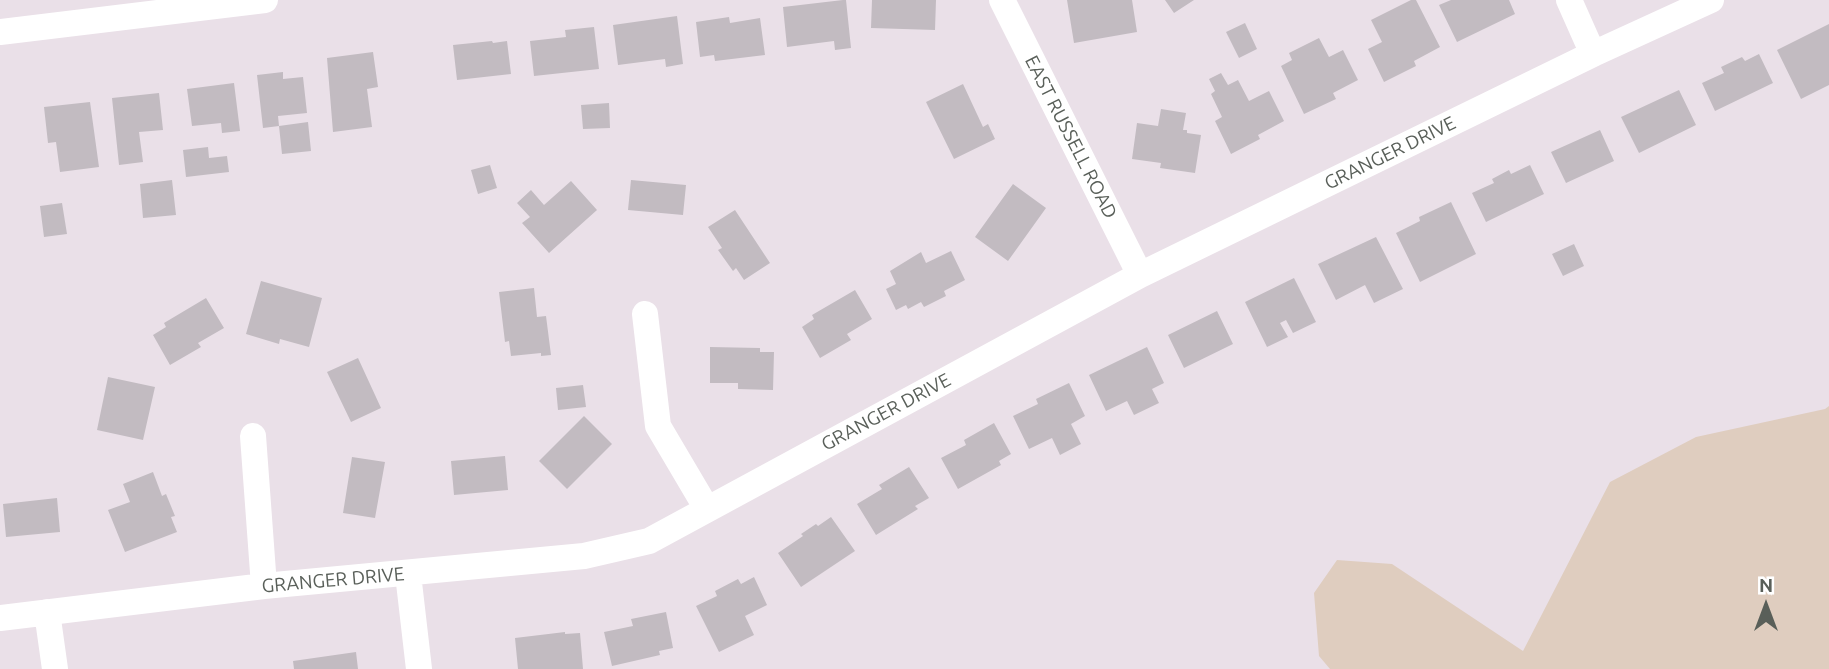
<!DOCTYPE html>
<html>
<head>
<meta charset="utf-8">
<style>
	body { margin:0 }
	#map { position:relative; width:1829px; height:669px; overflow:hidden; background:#eae0e8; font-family:Ubuntu,sans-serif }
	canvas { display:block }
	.north { position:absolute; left:1731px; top:571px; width:70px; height:70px; -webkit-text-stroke:5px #fff; paint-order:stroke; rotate:0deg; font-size:19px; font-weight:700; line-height:28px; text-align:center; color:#595f59 }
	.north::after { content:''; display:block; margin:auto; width:24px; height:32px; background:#595f59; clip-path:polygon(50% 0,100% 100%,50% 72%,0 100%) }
</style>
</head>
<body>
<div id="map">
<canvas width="1829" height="669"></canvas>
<div class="north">N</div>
</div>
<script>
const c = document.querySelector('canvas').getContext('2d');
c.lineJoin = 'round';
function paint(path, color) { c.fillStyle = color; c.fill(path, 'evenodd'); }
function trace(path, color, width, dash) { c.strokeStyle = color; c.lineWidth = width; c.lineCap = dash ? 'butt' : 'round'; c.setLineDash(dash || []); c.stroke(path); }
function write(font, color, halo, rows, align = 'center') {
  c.font = font + ' Ubuntu,sans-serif'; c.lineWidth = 6; c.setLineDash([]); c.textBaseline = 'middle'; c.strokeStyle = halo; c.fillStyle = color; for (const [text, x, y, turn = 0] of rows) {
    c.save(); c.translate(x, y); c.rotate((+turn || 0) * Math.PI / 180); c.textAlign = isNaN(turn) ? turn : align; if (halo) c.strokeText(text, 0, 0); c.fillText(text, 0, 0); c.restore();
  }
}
paint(new Path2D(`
	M1829,406V669H1330L1319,656L1314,593L1337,560L1392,564L1523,651L1610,482L1696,437L1825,409Z`), '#dfcdbf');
paint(new Path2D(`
	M843,0H846L851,48L835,50L834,41L787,47L783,7Z
	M872,0H936L935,30L871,28Z
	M1067,0H1132L1137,32L1074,43Z
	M1165,0H1194L1174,13Z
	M1411,0H1416L1440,47L1414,61L1416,66L1384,82L1368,49L1382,42L1371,20Z
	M1451,0H1509L1515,14L1457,42L1439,5Z
	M677,16L683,64L666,67L665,59L618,65L613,25Z
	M729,17L730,23L760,18L765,55L715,61L714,55L700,57L696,22Z
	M1245,23L1257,49L1239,58L1226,32Z
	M1829,24V85L1801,99L1777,50Z
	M594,27L599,69L534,76L530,41L566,37L565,30Z
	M1319,38L1329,57L1343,50L1358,80L1333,93L1336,99L1304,114L1281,66L1292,60L1289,53Z
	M492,41L493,43L507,41L511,74L457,80L453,45Z
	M373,52L378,87L367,89L372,127L333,132L327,58Z
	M1759,54L1773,83L1715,111L1702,83L1724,73L1721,67L1742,57L1745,61Z
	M283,72V79L303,77L307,113L278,116L279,126L263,128L257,75Z
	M1221,73L1228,85L1238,80L1249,101L1269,91L1284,121L1258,135L1260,139L1231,154L1215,121L1222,117L1211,94L1215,91L1209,79Z
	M234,83L240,131L222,133L221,123L192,126L187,89Z
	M963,84L983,127L988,124L995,139L954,159L926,102Z
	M1679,90L1696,125L1639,153L1621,117Z
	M159,93L163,130L139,132L143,162L119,165L112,98Z
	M90,102L99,167L60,172L56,142L48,143L44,107Z
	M609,103L610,128L583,129L581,105Z
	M1161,109L1186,113L1183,130H1187V133L1201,135L1195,173L1160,168L1161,163L1132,159L1137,123L1158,126Z
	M308,122L311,151L282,154L279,126Z
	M1600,130L1614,161L1566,183L1551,152Z
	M208,147L209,158L227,156L229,172L186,177L183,150Z
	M490,165L497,188L478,194L471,170Z
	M1530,165L1544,194L1486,222L1472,193L1494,183L1492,179L1509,170L1511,174Z
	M172,180L176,215L143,218L140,184Z
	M631,180L686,185L683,215L628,210Z
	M571,181L597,210L549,253L522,223L530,217L517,203L531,190L544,205Z
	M1013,184L1046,208L1008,261L975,237Z
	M1451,202L1476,254L1420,282L1396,233L1420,221L1419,217Z
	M62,203L67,234L44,237L40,206Z
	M735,210L770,263L744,280L736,268L733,271L718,250L722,248L708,227Z
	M1376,237L1403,289L1374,303L1365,285L1336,300L1318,264Z
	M1574,244L1584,266L1563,276L1552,254Z
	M951,251L965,280L944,291L946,296L924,307L921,302L908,309L906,305L896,310L886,289L896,284L890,271L921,252L926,263Z
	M1294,278L1316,322L1293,333L1286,320L1280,323L1288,337L1267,347L1245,302Z
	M261,281L322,298L309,347L280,339L279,344L246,334Z
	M534,288L537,317L546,316L551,355L541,356V353L511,356L509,341L505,342L499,292Z
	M855,290L872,319L847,334L851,340L820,358L802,327L814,319L812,315Z
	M206,298L224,328L198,343L201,347L170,365L153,335L166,327L164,323Z
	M1217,311L1233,344L1184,368L1168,335Z
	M710,347L760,348V352H774L773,390L738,389V383H710Z
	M1147,347L1164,383L1152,389L1159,403L1134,415L1127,401L1106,411L1089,375Z
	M358,358L381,408L351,422L327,372Z
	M108,377L155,387L143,440L97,430Z
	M1069,383L1085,416L1071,424L1081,444L1060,455L1052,438L1029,449L1013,416L1038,404L1036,399Z
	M583,385L586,407L558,410L556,388Z
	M584,416L612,444L567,489L539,461Z
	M994,423L1011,454L999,461L1001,465L958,489L941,458L966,445L964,440Z
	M505,456L508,490L454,495L451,461Z
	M352,457L385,462L375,518L343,513Z
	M909,467L929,498L915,506L918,509L876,535L857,504L882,489L879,485Z
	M153,472L162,496L166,494L175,516L171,517L177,532L125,552L108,510L130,502L123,484Z
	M57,498L60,532L6,537L3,504Z
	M831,517L855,551L801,587L778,553L803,536L801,534L816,524L818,526Z
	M754,577L767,605L745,616L754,635L719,652L696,606L717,596L715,591L738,579L741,584Z
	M666,612L673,648L659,651L660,655L612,666L604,632L633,626L631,619Z
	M565,632V634L580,633L583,669H518L515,638Z
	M356,652L358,669H294L293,661Z`), '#c2bbc1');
trace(new Path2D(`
	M1002,0L1140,275
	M1569,0L1593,54
	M0,32L265,0
	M645,314L658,426L707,509
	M253,436L264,586
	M408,574L419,669
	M47,612L55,669
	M0,618L264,586L584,556L649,541L1140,275L1593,54L1711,0`), '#fff', 26);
write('19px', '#595f59', '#fff', [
	["EAST RUSSELL ROAD",1071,137,63],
	["GRANGER DRIVE",1390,153,-26],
	["GRANGER DRIVE",886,412,-28],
	["GRANGER DRIVE",333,580,-5]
]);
</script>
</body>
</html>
